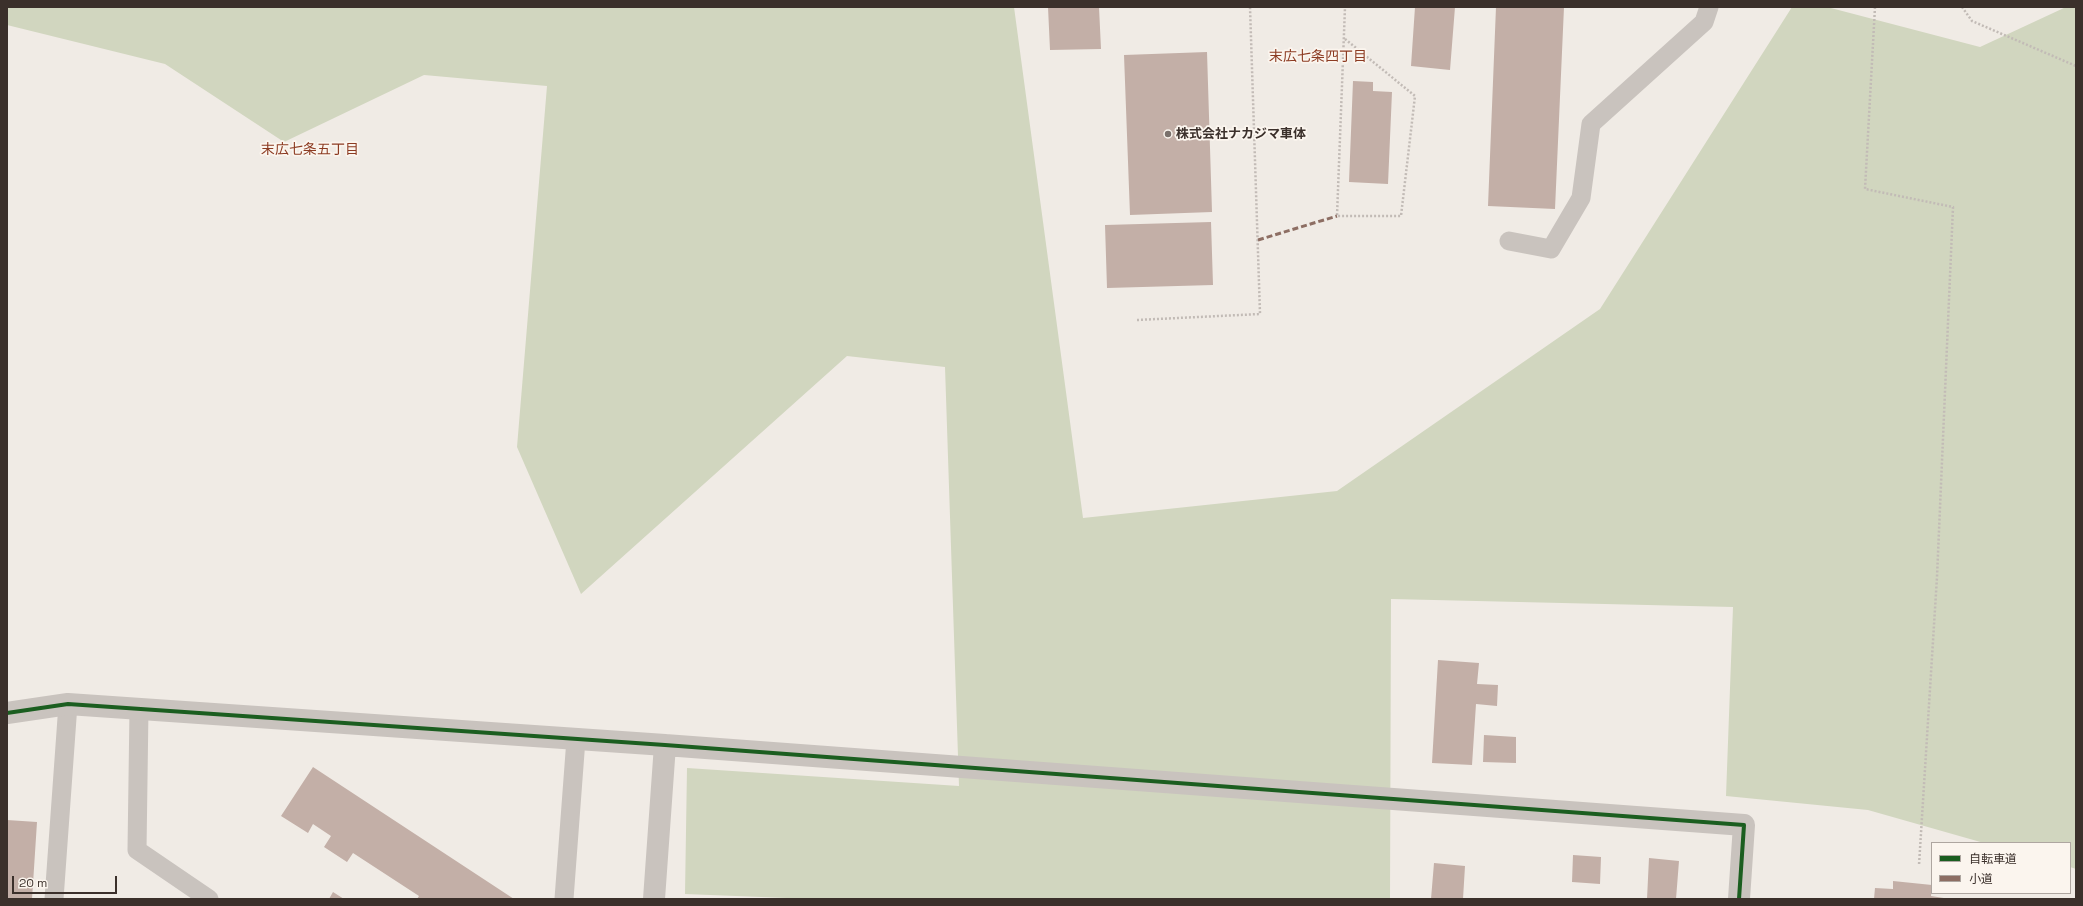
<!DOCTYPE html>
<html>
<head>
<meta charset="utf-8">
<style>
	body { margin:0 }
	#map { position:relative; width:2083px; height:906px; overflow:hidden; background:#f0ebe5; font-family:"Space Grotesk","Noto Sans JP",sans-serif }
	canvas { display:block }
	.frame { position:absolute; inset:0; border:8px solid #3b302b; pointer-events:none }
	.legend { position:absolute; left:1931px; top:842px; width:140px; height:52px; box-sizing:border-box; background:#fbf5ee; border:1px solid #aea6a0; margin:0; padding:5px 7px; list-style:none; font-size:12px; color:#3b302b }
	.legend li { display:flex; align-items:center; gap:8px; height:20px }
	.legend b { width:20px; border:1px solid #aea6a0 }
	.scale { position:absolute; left:12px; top:876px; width:105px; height:18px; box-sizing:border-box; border:2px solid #3b302b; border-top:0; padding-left:5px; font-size:12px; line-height:14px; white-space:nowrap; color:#3b302b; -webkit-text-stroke:3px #fbf5ee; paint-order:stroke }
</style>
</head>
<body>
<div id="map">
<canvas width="2083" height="906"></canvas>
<div class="frame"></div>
<ul class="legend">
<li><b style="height:5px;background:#1b5e20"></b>自転車道</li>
<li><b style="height:5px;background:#8d6e63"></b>小道</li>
</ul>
<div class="scale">20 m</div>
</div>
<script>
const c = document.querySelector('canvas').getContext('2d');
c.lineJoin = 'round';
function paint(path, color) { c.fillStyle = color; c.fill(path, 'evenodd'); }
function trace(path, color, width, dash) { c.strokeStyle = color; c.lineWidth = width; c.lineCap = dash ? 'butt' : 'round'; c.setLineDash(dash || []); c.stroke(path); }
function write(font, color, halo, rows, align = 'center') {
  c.font = font + ' "Space Grotesk","Noto Sans JP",sans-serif'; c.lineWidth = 3.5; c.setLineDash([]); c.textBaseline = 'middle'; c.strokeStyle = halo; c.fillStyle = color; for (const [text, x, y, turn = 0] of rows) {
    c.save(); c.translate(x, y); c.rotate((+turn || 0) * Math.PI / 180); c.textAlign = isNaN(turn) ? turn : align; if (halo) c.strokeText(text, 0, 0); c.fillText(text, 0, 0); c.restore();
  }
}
paint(new Path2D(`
	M7,7H1014L1083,518L1337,491L1600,309L1792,7H1827L1980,47L2066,7H2076V869L2070,867V843H1984L1868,810L1726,796L1733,607L1391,599L1390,899H812L685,894L687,768L959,786L945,367L847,356L581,594L517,447L547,86L424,75L284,142L165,64L7,25Z`), '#d1d6bf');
paint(new Path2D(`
	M1048,7H1099L1101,49L1050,50Z
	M1415,7H1455L1450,70L1411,66Z
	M1496,7H1564L1555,209L1488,206Z
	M1207,52L1212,212L1130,215L1124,55Z
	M1353,81L1373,82V91L1392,92L1388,184L1349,182Z
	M1211,222L1213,285L1107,288L1105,225Z
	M1438,660L1479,663L1477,684L1498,685L1497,706L1476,704L1472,765L1432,763Z
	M1484,735L1516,737V763L1483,762Z
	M313,767L514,899H417L419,896L353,853L347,862L324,847L331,836L313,824L308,833L281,816Z
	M7,820L37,822L32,899H7Z
	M1573,855L1601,857L1600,884L1572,882Z
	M1649,858L1679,861L1676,899H1647Z
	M1434,863L1465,866L1463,899H1431Z
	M1893,881L1932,885L1931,896L1950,899H1874L1875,888L1893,889Z
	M333,892L344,899H329Z`), '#c3afa7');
trace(new Path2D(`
	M1875,7L1865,189L1953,207L1937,577L1919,865
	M1962,7L1972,21L2076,66
	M1345,39L1415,96L1401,216H1337L1345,7
	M1137,320L1260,314L1250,7`), '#c2bbb6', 2.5, [2, 2]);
trace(new Path2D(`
	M1509,241L1551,249L1581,198L1591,124L1704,22L1709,7
	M139,709L137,850L209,899
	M54,899L68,704
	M564,899L576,739`), '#c9c3be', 19);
trace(new Path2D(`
	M7,713L68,704L665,745L1744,825L1739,899
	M654,899L665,745`), '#c9c3be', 22);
trace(new Path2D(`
	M1258,240L1337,216`), '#8d6e63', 3, [6, 3]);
trace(new Path2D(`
	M7,713L68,704L665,745L1744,825L1739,899`), '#1b5e20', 4);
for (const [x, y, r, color] of [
	[1168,134,4,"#7a716c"]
]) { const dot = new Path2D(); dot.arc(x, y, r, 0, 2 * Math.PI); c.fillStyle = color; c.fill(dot); trace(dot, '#fbf5ee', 1.5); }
write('bold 13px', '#3b302b', '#fbf5ee', [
	["株式会社ナカジマ車体",1176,134]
], 'left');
write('14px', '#8c3b22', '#fbf5ee', [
	["末広七条四丁目",1318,57],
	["末広七条五丁目",310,150]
]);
</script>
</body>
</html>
